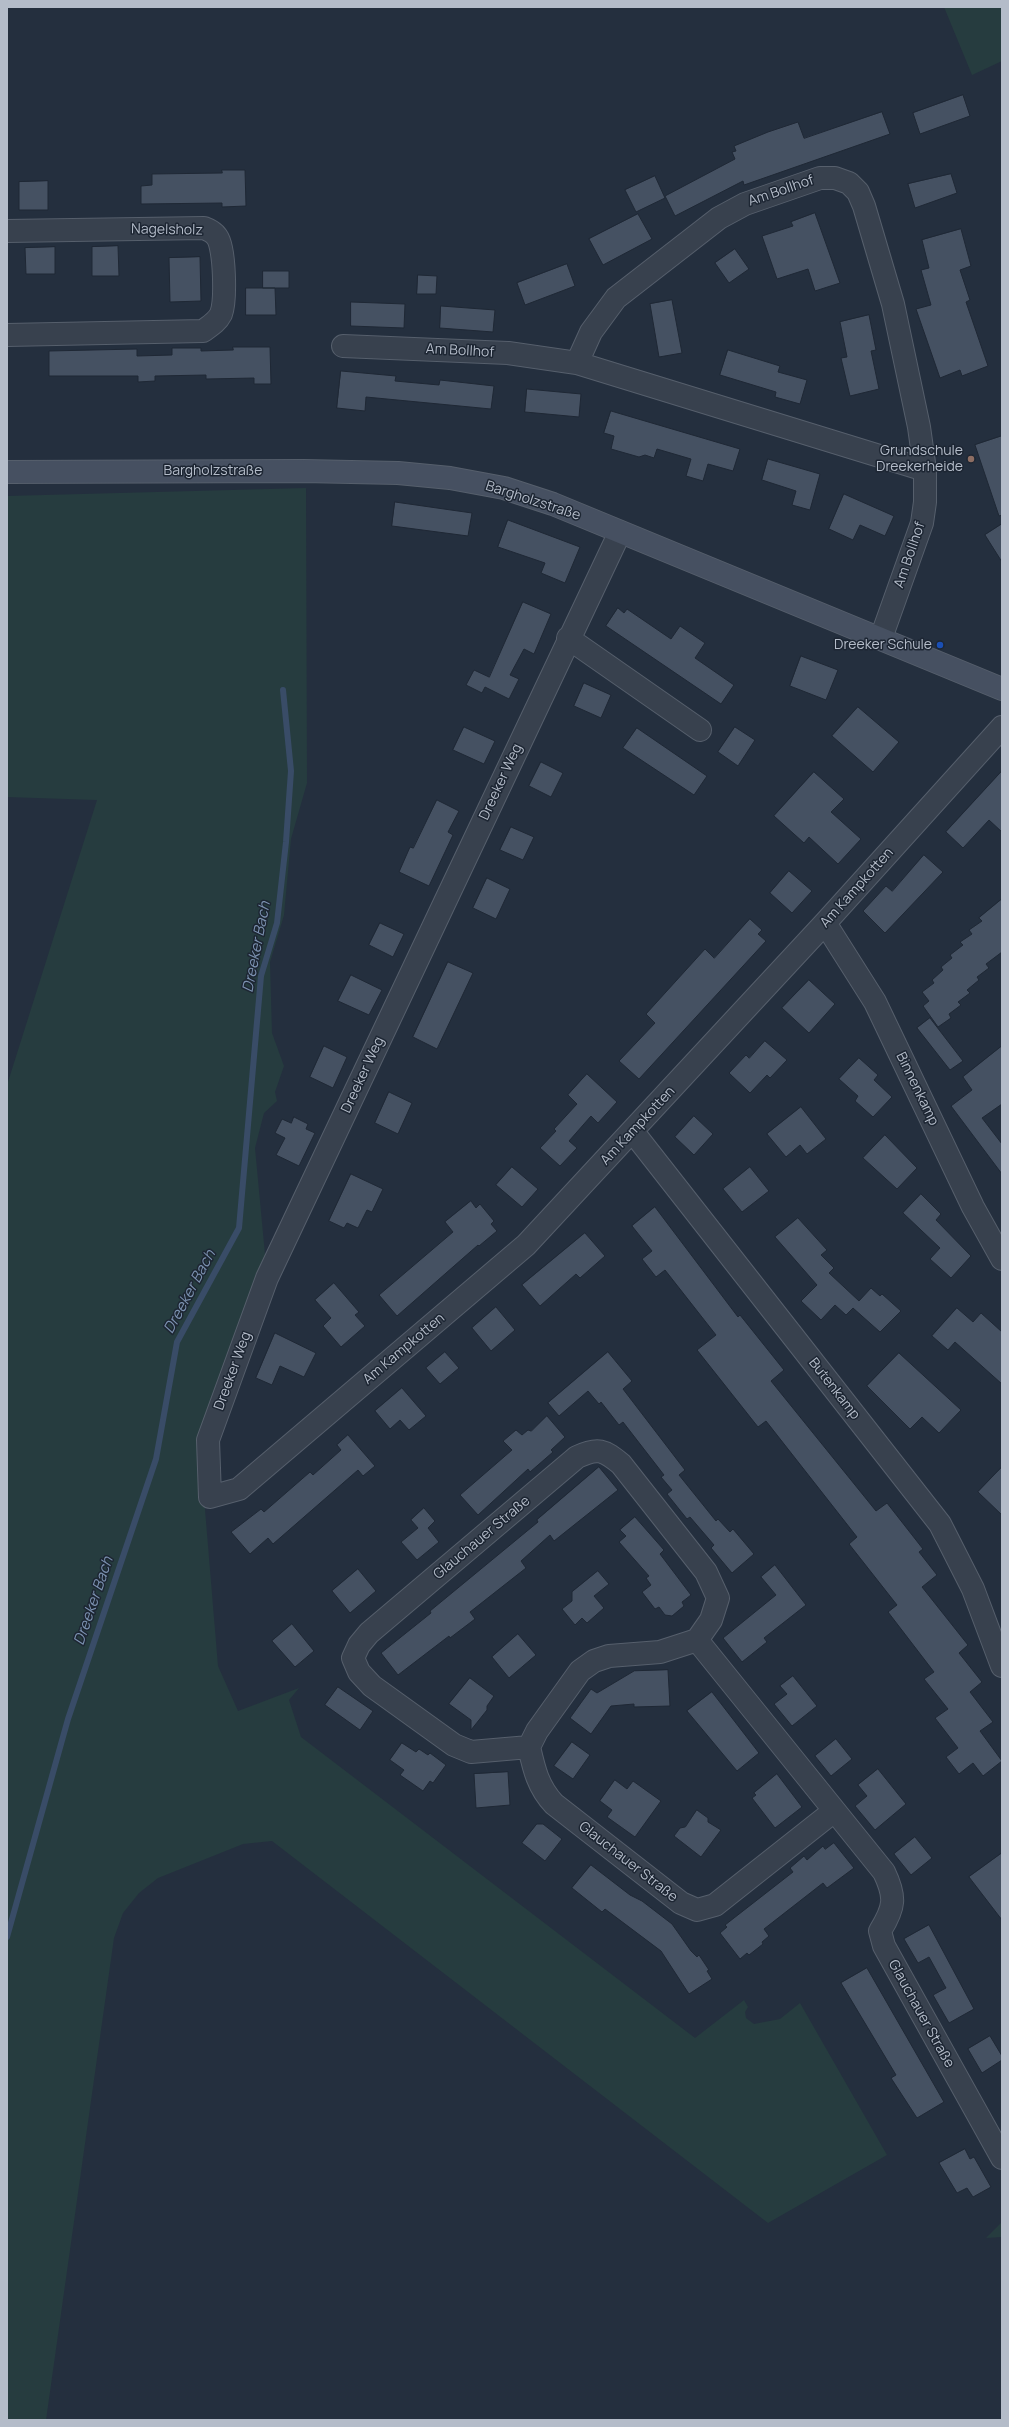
<!DOCTYPE html>
<html>
<head>
<meta charset="utf-8">
<style>
	body { margin:0 }
	#map { position:relative; width:1009px; height:2427px; overflow:hidden; background:#242f3e; font-family:Manrope,sans-serif }
	canvas { display:block }
	.frame { position:absolute; inset:0; border:8px solid #b4bcc9; pointer-events:none }
</style>
</head>
<body>
<div id="map">
<canvas width="1009" height="2427"></canvas>
<div class="frame"></div>
</div>
<script>
const c = document.querySelector('canvas').getContext('2d');
c.lineJoin = 'round';
function paint(path, color) { c.fillStyle = color; c.fill(path, 'evenodd'); }
function trace(path, color, width, dash) { c.strokeStyle = color; c.lineWidth = width; c.lineCap = dash ? 'butt' : 'round'; c.setLineDash(dash || []); c.stroke(path); }
function write(font, color, halo, rows, align = 'center') {
  c.font = font + ' Manrope,sans-serif'; c.lineWidth = 3; c.setLineDash([]); c.textBaseline = 'middle'; c.strokeStyle = halo; c.fillStyle = color; for (const [text, x, y, turn = 0] of rows) {
    c.save(); c.translate(x, y); c.rotate((+turn || 0) * Math.PI / 180); c.textAlign = isNaN(turn) ? turn : align; if (halo) c.strokeText(text, 0, 0); c.fillText(text, 0, 0); c.restore();
  }
}
paint(new Path2D(`
	M944,7H1002V61L972,75Z
	M306,488L307,783L291,839L284,915L270,962L272,1033L284,1066L275,1092L277,1101L264,1113L255,1148L266,1265L199,1437L218,1666L238,1711L299,1688L289,1700L301,1737L695,2038L744,2000L748,2007L745,2012L746,2018L754,2024L780,2019L800,2003L887,2155L768,2223L272,1841L243,1844L158,1878L139,1893L123,1913L114,1938L46,2420H7V1085L97,800L7,797V496Z
	M1002,2222V2237L986,2238Z`), '#263c3f');
trace(new Path2D(`
	M7,1937L68,1719L156,1459L177,1342L239,1228L261,976L277,923L286,842L291,771L283,690`), '#394c67', 6);
const building = new Path2D(`
	M963,95L970,116L920,134L913,113Z
	M882,112L890,134L744,185L743,181L675,216L665,196L735,159L732,152L736,151L734,146L768,132L798,122L804,138Z
	M222,170H245L246,206L222,207V203L141,204V186L152,185V174L222,173Z
	M951,174L957,193L915,208L908,184Z
	M655,176L665,198L636,212L625,190Z
	M48,181V210H19V182Z
	M815,213L840,283L815,291L808,269L777,279L762,236L793,226L791,222Z
	M638,214L652,239L603,265L589,239Z
	M961,229L971,266L960,270L970,300L966,302L988,366L962,376L960,370L940,378L916,309L931,305L921,270L929,268L922,240Z
	M118,246L119,276H92V247Z
	M55,247V274H26L25,248Z
	M735,249L749,269L729,283L715,263Z
	M200,257L201,301L170,302L169,258Z
	M567,264L575,286L525,305L517,283Z
	M263,271H289V288H263Z
	M418,275L437,276L436,294H417Z
	M246,288H275L276,315H246Z
	M672,300L682,353L659,357L650,304Z
	M351,302L405,304L404,328L351,326Z
	M441,306L495,310L493,332L440,328Z
	M869,315L876,350L871,351L879,389L850,396L841,358L847,357L840,322Z
	M233,347H270L271,384H254V378L206,379V375L155,376V381L138,382V376H49V351L137,349V356L172,355V348H201V351L233,350Z
	M728,350L780,366L778,372L807,380L800,404L775,397L776,392L720,375Z
	M341,371L396,376L395,381L439,385L440,380L494,386L491,409L366,397L365,411L337,408Z
	M527,389L581,394L579,417L525,412Z
	M611,411L740,449L733,471L708,464L703,481L686,476L691,459L657,449L654,458L645,455L639,457L611,449L614,436L604,433Z
	M1002,436V515L999,516L975,445Z
	M768,459L820,474L810,510L792,505L796,491L762,480Z
	M844,494L894,516L885,536L860,525L853,540L829,529Z
	M395,502L472,513L468,536L392,526Z
	M508,520L580,547L565,583L541,573L545,563L498,547Z
	M1002,524V562L985,535Z
	M523,602L551,614L534,654L524,649L510,675L519,679L509,699L485,687L482,693L466,685L474,670L489,677Z
	M618,608L624,613L627,609L671,639L680,626L705,643L695,658L734,685L721,704L606,626Z
	M801,656L838,670L826,700L790,686Z
	M584,683L611,695L601,718L574,706Z
	M858,707L899,742L873,772L832,736Z
	M464,727L495,741L484,764L453,750Z
	M735,727L755,740L738,766L718,752Z
	M637,728L707,776L694,795L623,748Z
	M541,762L563,773L551,797L529,786Z
	M1002,771V832L989,820L963,848L946,832Z
	M814,772L844,799L831,812L861,839L838,864L809,837L804,843L774,816Z
	M437,800L459,811L448,832L453,835L429,886L399,872L410,847L413,848Z
	M511,827L534,837L523,860L500,850Z
	M924,855L943,872L885,933L863,911L886,886L892,891Z
	M789,871L812,891L792,913L770,893Z
	M487,878L510,889L496,919L473,908Z
	M1002,899V952L986,964L989,968L977,977L979,980L967,990L970,993L958,1002L961,1005L949,1014L951,1018L938,1027L923,1006L929,1001L922,992L934,983L932,980L943,970L941,967L952,958L950,955L963,945L960,942L972,934L969,930L982,921L979,918Z
	M750,919L762,930L758,934L766,941L639,1079L619,1061L655,1023L646,1014L705,949L714,958Z
	M380,923L404,934L393,957L369,945Z
	M448,962L473,973L437,1049L413,1037Z
	M351,975L382,990L369,1015L338,1001Z
	M809,980L835,1004L809,1033L782,1008Z
	M930,1018L963,1061L950,1070L917,1028Z
	M765,1041L787,1060L770,1078L767,1075L750,1093L729,1073L746,1055L749,1058Z
	M324,1046L347,1057L333,1088L310,1077Z
	M1002,1046V1104L982,1118L1002,1144V1174L951,1106L972,1090L963,1077Z
	M859,1058L878,1075L874,1080L892,1097L873,1117L855,1101L858,1096L839,1079Z
	M587,1074L617,1102L598,1123L591,1116L569,1141L577,1148L560,1166L540,1148L556,1131L554,1129L577,1104L568,1095Z
	M389,1092L412,1103L398,1134L375,1123Z
	M801,1107L826,1139L807,1154L800,1145L786,1157L767,1134Z
	M694,1116L713,1134L694,1155L675,1137Z
	M294,1117L308,1124L306,1129L315,1133L299,1166L276,1155L285,1138L275,1133L282,1119L291,1123Z
	M885,1135L917,1168L897,1189L863,1158Z
	M512,1167L538,1189L522,1207L496,1185Z
	M750,1167L769,1191L742,1212L723,1189Z
	M351,1174L383,1189L372,1212L367,1210L358,1228L347,1223L344,1228L329,1221Z
	M921,1194L941,1214L936,1220L971,1256L951,1278L930,1259L940,1248L903,1213Z
	M471,1201L476,1208L480,1204L494,1221L491,1224L497,1231L479,1246L478,1245L397,1316L379,1295L453,1232L445,1222Z
	M655,1207L738,1317L740,1315L784,1370L771,1381L876,1511L887,1503L923,1549L919,1552L937,1575L922,1587L968,1645L959,1653L982,1682L970,1692L993,1722L980,1731L1002,1761L983,1776L973,1763L959,1774L946,1757L958,1748L935,1718L948,1709L924,1679L934,1672L888,1612L897,1605L849,1544L857,1537L766,1421L758,1427L697,1350L716,1335L665,1270L656,1277L642,1259L652,1251L632,1226Z
	M798,1218L827,1250L821,1255L834,1268L829,1273L859,1301L871,1288L880,1296L882,1294L901,1311L880,1332L853,1308L846,1315L835,1305L821,1320L801,1301L817,1285L775,1237Z
	M585,1233L605,1256L580,1278L576,1274L540,1306L522,1285Z
	M334,1283L359,1312L355,1315L365,1326L341,1347L323,1326L331,1318L315,1300Z
	M496,1307L515,1330L491,1351L472,1328Z
	M957,1308L973,1322L981,1313L1002,1332V1384L955,1342L948,1350L932,1336Z
	M275,1333L316,1353L304,1377L280,1366L272,1385L256,1378Z
	M445,1352L459,1368L440,1384L426,1368Z
	M608,1352L632,1381L623,1389L685,1470L679,1475L716,1521L718,1519L730,1532L733,1529L754,1554L732,1573L711,1548L714,1545L690,1517L687,1519L667,1494L672,1490L661,1477L664,1475L623,1422L619,1425L601,1402L599,1404L588,1391L559,1416L548,1403Z
	M899,1353L961,1410L939,1433L922,1417L910,1429L867,1386Z
	M402,1388L426,1416L409,1430L400,1420L390,1429L375,1411Z
	M547,1416L565,1437L551,1450L553,1452L530,1472L528,1469L478,1515L460,1495L512,1450L503,1441L516,1430L522,1435L528,1430L531,1431Z
	M348,1435L375,1466L363,1476L358,1470L273,1544L268,1538L250,1554L231,1532L261,1509L264,1512L310,1472L313,1475L341,1450L337,1445Z
	M599,1467L618,1490L554,1541L550,1535L521,1561L526,1568L470,1612L475,1619L450,1638L449,1636L398,1675L381,1653L431,1613L430,1611L538,1522L537,1520Z
	M1002,1467V1515L978,1492Z
	M424,1508L435,1521L428,1528L439,1542L417,1560L401,1542L418,1528L411,1520Z
	M635,1517L664,1550L660,1554L691,1595L682,1602L684,1606L672,1616L665,1615L659,1607L655,1609L642,1592L651,1585L646,1578L649,1576L619,1542L626,1536L620,1530Z
	M775,1565L806,1605L764,1638L767,1642L742,1662L723,1638L776,1595L761,1577Z
	M358,1569L376,1591L350,1613L332,1591Z
	M598,1571L609,1584L594,1596L604,1608L587,1623L582,1618L575,1625L562,1609L572,1601V1592Z
	M292,1624L314,1651L295,1667L272,1641Z
	M518,1634L536,1655L509,1678L492,1657Z
	M668,1670L670,1706L634,1707V1704L611,1706L591,1734L570,1718L591,1689L597,1693L634,1671Z
	M793,1676L817,1706L792,1726L774,1704L787,1694L780,1686Z
	M470,1678L494,1696L487,1706V1710L471,1730V1720L449,1704Z
	M338,1687L373,1711L360,1730L325,1705Z
	M712,1692L759,1753L737,1771L687,1711Z
	M836,1739L852,1759L831,1776L815,1756Z
	M572,1742L590,1755L573,1779L554,1766Z
	M402,1743L416,1752L419,1749L428,1755L430,1753L446,1765L433,1783L430,1781L423,1791L400,1775L404,1770L390,1760Z
	M878,1769L906,1804L875,1830L855,1806L867,1796L858,1785Z
	M508,1772L510,1805L476,1808L474,1774Z
	M777,1774L802,1807L775,1828L752,1798L756,1795L754,1793Z
	M615,1780L627,1789L633,1781L661,1801L635,1837L607,1817L612,1810L600,1801Z
	M697,1810L708,1818V1822L721,1830L701,1857L674,1836L680,1828L685,1827Z
	M537,1824H543L562,1839L545,1861L522,1843Z
	M915,1837L932,1858L911,1875L894,1854Z
	M834,1843L854,1868L827,1888L823,1883L764,1929L769,1936L762,1942L763,1944L749,1955L747,1953L740,1959L720,1933L727,1927L725,1925L793,1872L790,1868L804,1856L807,1860L823,1846L825,1849Z
	M1002,1853V1920L969,1877Z
	M591,1865L630,1895L642,1901L672,1924L691,1951L697,1957L699,1955L709,1970L707,1971L712,1979L689,1994L661,1951L605,1909L602,1912L572,1888Z
	M929,1925L974,2009L949,2023L933,1995L946,1988L929,1957L918,1963L904,1939Z
	M867,1968L944,2102L917,2118L891,2078L896,2075L841,1983Z
	M990,2036L1002,2056V2060L982,2073L968,2049Z
	M965,2149L970,2159L974,2157L991,2187L973,2197L967,2188L957,2193L939,2163Z`);
paint(building, '#455162');
trace(building, '#1f2835', 1);
const minor = new Path2D(`
	M7,231L204,228C209,230 214,232 217,237C225,248 226,301 221,314C217,322 210,326 203,331L7,335
	M343,346L508,353L577,363L591,332L616,298L719,218L745,204L820,178H835L849,183L858,192L864,206L893,304L919,427L925,470V502L922,523L881,638
	M577,363L925,470
	M620,532L267,1278L208,1440L210,1497L239,1489L526,1245L825,923L1002,727
	M568,638L700,730
	M825,923L875,1002L973,1207L1002,1259
	M633,1132L940,1524L973,1589L1002,1666
	M697,1640L884,1872C896,1897 895,1907 880,1931L884,1946L1002,2158
	M529,1747L471,1752L454,1745L372,1686L359,1672L353,1658L359,1645L369,1633L577,1457C598,1447 604,1450 621,1464L706,1572L718,1598L711,1620L697,1640L660,1652L609,1656L594,1661L580,1671L537,1731L529,1747C534,1769 538,1787 554,1804L681,1903L697,1910L715,1905L834,1811`);
const secondary = new Path2D(`
	M7,472L304,471L398,473L450,478L504,488L553,504L1002,689`);
trace(minor, '#565f6c', 24);
trace(secondary, '#565f6c', 24);
trace(minor, '#38414e', 22);
trace(secondary, '#465061', 22);
for (const [x, y, r, color] of [
	[971,459,4,"#8d6e63"],
	[940,645,4,"#1a4fb4"]
]) { const dot = new Path2D(); dot.arc(x, y, r, 0, 2 * Math.PI); c.fillStyle = color; c.fill(dot); trace(dot, '#1d2633', 1.5); }
write('14px', '#b4bcc9', '#1d2633', [
	["Am Bollhof",781,191,-19],
	["Nagelsholz",167,230,1],
	["Am Bollhof",460,351,3],
	["Bargholzstraße",213,471],
	["Bargholzstraße",533,501,18],
	["Am Bollhof",910,555,-71],
	["Dreeker Weg",501,782,-65],
	["Am Kampkotten",857,888,-48],
	["Dreeker Weg",363,1075,-65],
	["Binnenkamp",917,1089,64],
	["Am Kampkotten",638,1126,-47],
	["Am Kampkotten",404,1349,-40],
	["Dreeker Weg",233,1371,-70],
	["Butenkamp",834,1389,52],
	["Glauchauer Straße",482,1538,-40],
	["Glauchauer Straße",628,1862,38],
	["Glauchauer Straße",921,2014,61]
]);
write('14px', '#b4bcc9', '#1d2633', [
	["Grundschule",963,451],
	["Dreekerheide",963,467],
	["Dreeker Schule",932,645]
], 'right');
write('italic 15px', '#7c92b1', '#1d2633', [
	["Dreeker Bach",257,947,-79],
	["Dreeker Bach",190,1292,-62],
	["Dreeker Bach",94,1601,-71]
]);
</script>
</body>
</html>
